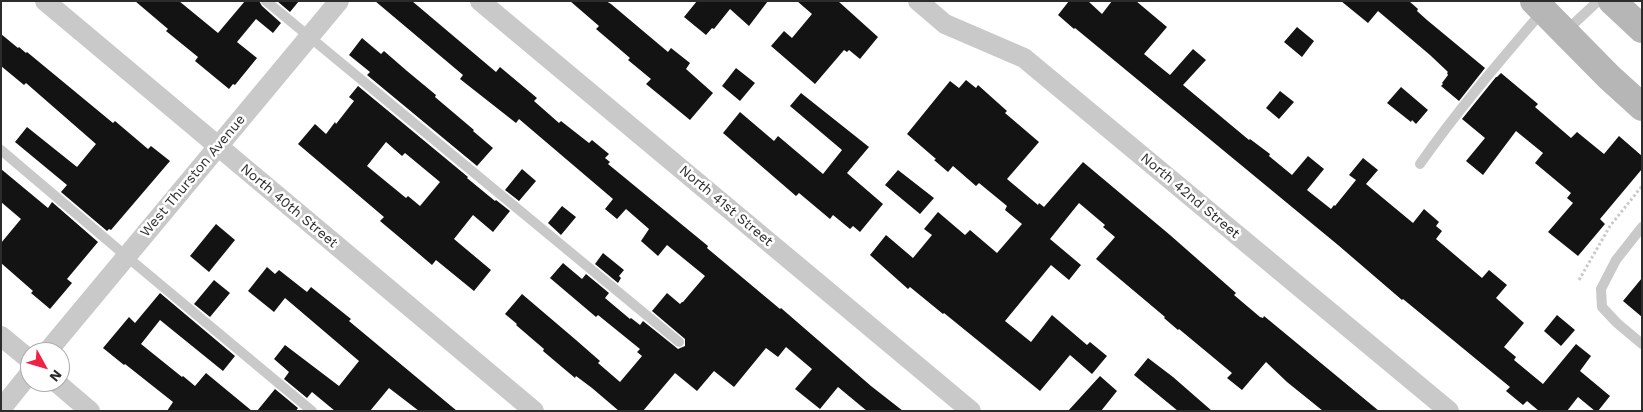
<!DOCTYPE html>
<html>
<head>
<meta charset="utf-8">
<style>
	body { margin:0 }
	#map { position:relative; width:1643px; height:412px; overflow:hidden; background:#fff; font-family:"Work Sans",sans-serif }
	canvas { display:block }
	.frame { position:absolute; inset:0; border:2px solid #2c2c2c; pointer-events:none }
	.north { position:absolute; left:20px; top:342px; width:50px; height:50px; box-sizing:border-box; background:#fff; border:1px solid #ababab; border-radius:50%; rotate:129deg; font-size:14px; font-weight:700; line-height:20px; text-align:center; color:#2c2c2c }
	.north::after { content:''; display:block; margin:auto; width:18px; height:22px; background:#ef2244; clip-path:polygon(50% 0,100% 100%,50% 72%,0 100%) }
</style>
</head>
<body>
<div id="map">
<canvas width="1643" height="412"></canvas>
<div class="frame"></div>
<div class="north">N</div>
</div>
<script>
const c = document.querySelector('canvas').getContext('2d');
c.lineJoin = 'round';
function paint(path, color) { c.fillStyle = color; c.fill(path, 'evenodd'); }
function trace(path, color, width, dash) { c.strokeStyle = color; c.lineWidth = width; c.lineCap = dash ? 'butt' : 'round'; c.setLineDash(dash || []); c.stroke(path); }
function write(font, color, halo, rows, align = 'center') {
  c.font = font + ' "Work Sans",sans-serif'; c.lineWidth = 5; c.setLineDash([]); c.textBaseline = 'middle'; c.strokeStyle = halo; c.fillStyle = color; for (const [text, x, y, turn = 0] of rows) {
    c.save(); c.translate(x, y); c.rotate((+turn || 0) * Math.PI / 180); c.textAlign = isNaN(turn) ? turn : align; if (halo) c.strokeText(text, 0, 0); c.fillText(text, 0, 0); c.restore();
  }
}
paint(new Path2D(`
	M135,1H179L218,33L245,1H259L262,6L281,23L273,33L256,19L237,42L257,58L235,85L233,84L229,89L195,61L198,57L166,31L168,29Z
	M277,1H299L290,12Z
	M375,1H412L496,72L500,67L537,98L534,101L559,123L561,121L589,143L592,140L609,154L605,158L610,162L608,164L708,246L707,248L780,309L781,308L871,386L903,411H867L838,387L820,409L795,389L812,369L786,347L778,357L766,348L734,387L714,371L697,391L675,373L643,411H619L592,388L576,376L575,378L543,351L544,349L516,325L517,324L505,314L522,294L576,340L600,361L598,363L620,382L642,356L637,352L640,349L598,315L596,317L550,278L563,263L582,279L586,274L609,293L605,298L630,319L631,318L640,325L643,321L678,349L685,346V339L652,311L667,293L680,304L682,302H683L705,276L667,245L658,256L641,241L649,229L626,209L617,219L605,209L613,199L519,119L516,123L460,79L463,75Z
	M570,1H606L611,4L668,52L671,48L690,63L686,69L713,93L690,120L646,84L651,79L628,60L630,58L596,29L599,26Z
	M697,1H768L749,26L730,9L714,29L712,28L706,35L684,17Z
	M797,1H838L878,37L860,59L849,50L847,52L844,50L815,84L771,46L784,31L792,38L812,14Z
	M1069,1H1088L1102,14L1112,1H1136L1167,27L1144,54L1170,75L1193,49L1206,60L1183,85L1249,140L1250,139L1270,154L1269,156L1292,175L1308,156L1324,169L1307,190L1331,209L1334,205L1335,206L1356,180L1349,175L1363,158L1378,170L1366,184L1413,223L1424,209L1439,222L1436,226L1442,231L1436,239L1482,278L1489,270L1507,285L1496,298L1524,323L1504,347L1516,357L1514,360L1543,384L1576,344L1591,356L1580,371L1610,396L1598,411H1595L1578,397L1567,411H1539L1527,401L1523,405L1506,391L1510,387L1403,299L1402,300L1338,245L1075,28L1074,29L1058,15Z
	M1341,1H1409L1418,9L1417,11L1427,20L1485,68L1459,101L1441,86L1443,84L1442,83L1448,75L1447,73L1448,72L1430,55L1378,11L1368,23Z
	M1297,27L1314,41L1302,57L1284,42Z
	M1,34L18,48L19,47L26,53L27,52L113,123L115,121L148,149L151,146L170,161L111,230L109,229L107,231L61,192L67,185L15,142L27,127L77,167L96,144L26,83L24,85L1,66Z
	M362,38L381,54L384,51L407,71L436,95L435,97L474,130L473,131L493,148L477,166L367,75L370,72L349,55Z
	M736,68L755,83L740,101L722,86Z
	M1501,73L1538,104L1535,107L1571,138L1577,132L1604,154L1619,136L1642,156V169L1600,219L1605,224L1578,256L1548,232L1573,203L1567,198L1571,193L1535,163L1543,153L1516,131L1483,175L1466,161L1485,138L1462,119L1496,77H1497Z
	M966,80L976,88L978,85L1007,111L1005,113L1039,142L1007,179L1038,205L1039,203L1044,207L1083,162L1170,235L1236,293L1234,295L1260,317L1263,318L1264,316L1379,411H1323L1287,382L1266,362L1242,390L1227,378L1232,373L1179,329L1178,330L1164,318L1165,317L1096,259L1115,237L1103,227L1105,225L1079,203L1050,239L1081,265L1069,280L1051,265L1005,321L1031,342L1052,315L1087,345L1090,342L1107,356L1092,374L1070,355L1040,391L944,313L943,314L910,287L908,289L870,255L886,235L913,258L932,235L924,229L938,212L965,235L970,230L997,253L1022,224L1005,210L1007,206L979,183L976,186L953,166L948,172L934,160L936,159L907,134L950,81L959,88Z
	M358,86L468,177L467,178L495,201L496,200L510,211L493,232L473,215L454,239L491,270L474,291L436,260L432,265L405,242L380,221L384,217L298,144L315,124L326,134L335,122L336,124L354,101L349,97ZM386,142L402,156L405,153L440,182L420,206L408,196L406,198L367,166Z
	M1401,87L1428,110L1416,124L1412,120L1411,122L1387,103Z
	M1280,91L1294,102L1279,119L1266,108Z
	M801,93L869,147L847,173L883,204L860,232L853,226L850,229L833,215L830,219L799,193L796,196L723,133L740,112L774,141L778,136L823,174L842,150L790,106Z
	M1,169L48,208L52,202L98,242L67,279L72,283L50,309L31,293L33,291L1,263V243L21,219L1,202Z
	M522,169L536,181L519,201L505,190Z
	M898,170L934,198L920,214L885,185Z
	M562,206L576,217L561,235L548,223Z
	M216,224L235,240L209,272L190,256Z
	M603,253L624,270L619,276L621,278L618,283L595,264Z
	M267,267L275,274L279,270L307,292L311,287L351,319L349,321L457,411H419L389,388L370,411H335L312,392L307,398L284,379L289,372L274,359L285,345L339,386L359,361L285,298L274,312L248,291Z
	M1642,278V317L1623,301Z
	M214,280L230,293L210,317L194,304Z
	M160,293L235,356L223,371L160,320L141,344L182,377L183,376L195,386L206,373L252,411H167L173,402L125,364L124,365L103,348L129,317L135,323Z
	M1557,315L1575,330L1561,346L1544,331Z
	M1148,358L1173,377L1212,411H1178L1134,375Z
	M1100,376L1117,391L1101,411H1068Z
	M275,389L298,408L296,411H257Z`), '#131313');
trace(new Path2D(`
	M1579,280L1610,226L1642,186`), '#c9c9c9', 3, [2.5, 2.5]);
trace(new Path2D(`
	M266,1L679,342
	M1566,31L1598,1
	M1,150L126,256L312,411
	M1420,164C1457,111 1499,62 1541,13
	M1642,227L1616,260L1601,289L1602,307L1617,323L1642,344`), '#c9c9c9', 10);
trace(new Path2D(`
	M45,1L534,411
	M480,1L971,411
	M918,1L945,24L1024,58L1449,411
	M1,336L30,360
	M47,352L339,1
	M56,382L90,411
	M1,409L30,373`), '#c9c9c9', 20);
trace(new Path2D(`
	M1534,1L1609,77L1642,107
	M1612,1L1642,29`), '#b6b6b6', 28);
write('14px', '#2c2c2c', '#fff', [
	["West Thurston Avenue",193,176,-50],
	["North 42nd Street",1190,196,40],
	["North 40th Street",289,206,40],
	["North 41st Street",726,206,40]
]);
</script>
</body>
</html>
